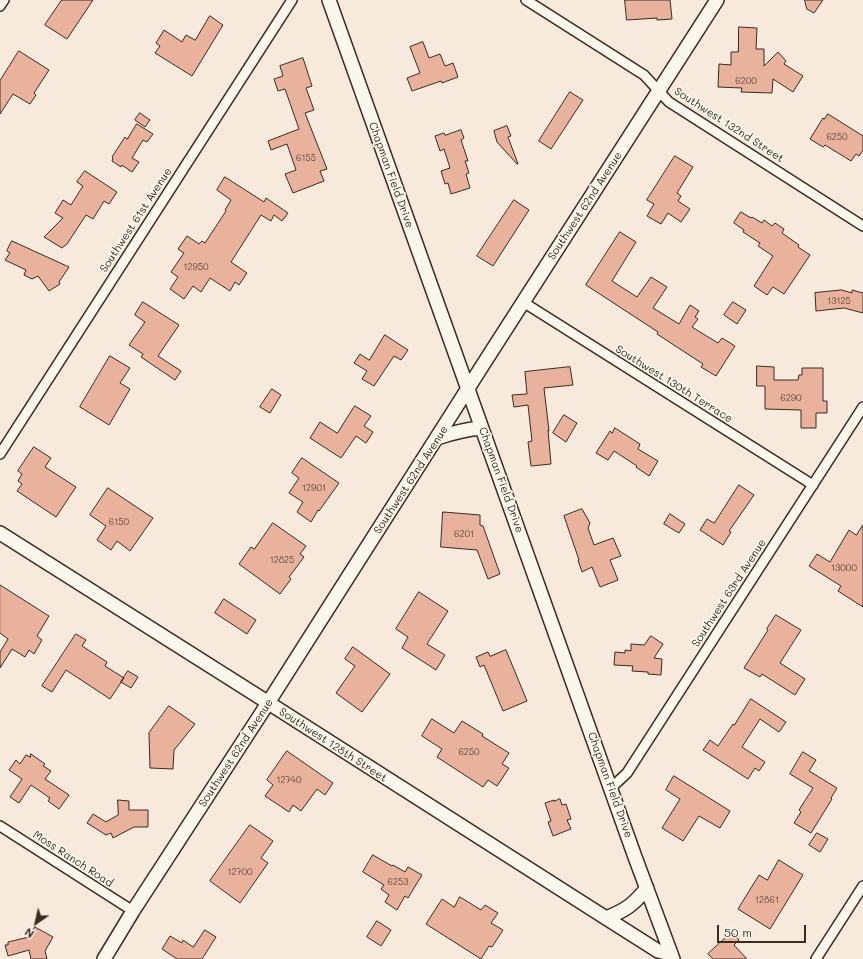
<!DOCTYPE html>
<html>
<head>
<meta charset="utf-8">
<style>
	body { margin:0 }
	#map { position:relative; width:863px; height:959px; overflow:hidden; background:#f7e9dc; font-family:Mali,sans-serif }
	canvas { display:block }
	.north { position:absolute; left:16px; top:903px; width:40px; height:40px; -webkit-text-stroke:3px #fbf7ec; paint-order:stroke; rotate:214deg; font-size:11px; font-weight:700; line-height:16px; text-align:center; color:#3b2a1e }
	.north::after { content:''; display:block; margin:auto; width:14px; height:18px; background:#3b2a1e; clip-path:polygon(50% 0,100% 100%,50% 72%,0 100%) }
	.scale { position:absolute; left:717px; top:925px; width:89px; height:18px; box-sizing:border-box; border:2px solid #3b2a1e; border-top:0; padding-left:5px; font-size:12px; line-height:14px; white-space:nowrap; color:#3b2a1e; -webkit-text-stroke:3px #fbf7ec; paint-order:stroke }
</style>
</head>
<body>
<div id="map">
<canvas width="863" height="959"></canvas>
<div class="north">N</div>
<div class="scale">50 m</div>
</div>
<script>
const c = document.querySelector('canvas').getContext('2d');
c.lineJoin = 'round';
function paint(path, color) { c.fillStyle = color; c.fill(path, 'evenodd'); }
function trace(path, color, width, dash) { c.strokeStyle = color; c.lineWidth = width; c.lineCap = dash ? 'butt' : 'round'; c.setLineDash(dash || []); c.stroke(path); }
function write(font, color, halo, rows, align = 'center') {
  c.font = font + ' Mali,sans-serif'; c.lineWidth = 3.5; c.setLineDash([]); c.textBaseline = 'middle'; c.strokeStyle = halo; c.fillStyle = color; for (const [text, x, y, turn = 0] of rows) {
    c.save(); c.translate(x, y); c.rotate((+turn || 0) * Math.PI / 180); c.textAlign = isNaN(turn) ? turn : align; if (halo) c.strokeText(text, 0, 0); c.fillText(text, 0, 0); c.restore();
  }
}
const building = new Path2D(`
	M62,0H93L67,39L45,25Z
	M625,0H670L672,19L657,20V18L627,20Z
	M805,0H823L814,13L807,9Z
	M210,16L223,25L192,76L155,53L160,46L156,43L164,30L182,42L186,35L195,40Z
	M739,27L757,28L756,49H764V66L778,52L786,61L784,64L803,76L793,92L773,79L772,93L741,92L742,88L718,87L719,64L731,65V52H738Z
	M423,42L429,58L440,54L445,66L453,63L458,77L442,83L441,81L412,91L407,78L420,73L410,47Z
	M19,51L49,70L34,93L36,95L30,104L13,94L0,114V81Z
	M303,58L312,86L306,88L314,110L305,113L327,169L320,171L324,181L293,193L285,174L296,170L287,144L271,150L268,141L299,129L285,89L278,91L274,79L283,76L280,66Z
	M570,92L583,100L551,149L539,141Z
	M140,113L150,120L145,127L135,120Z
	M828,114L863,136V150L859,156L856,154L851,161L825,145L823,147L810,139L823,118L824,119Z
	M137,124L153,134L147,142L143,140L132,158L139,162L132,172L122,165L121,167L112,161L113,158L112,157L125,137L127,139Z
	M507,126L511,136L508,137L518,164H517L497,142L494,131Z
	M461,130L464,138L461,140L468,161H465L469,173L466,174L470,188L451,194L448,183L445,184L441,171L450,168L444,149L440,151L435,136L444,133L445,135Z
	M675,156L693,167L677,193L681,196L678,201L690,209L681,222L668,213L661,224L647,216L654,204L647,200Z
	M85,171L117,192L109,204L104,201L93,219L86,215L67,244L62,248L44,237L63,218L55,213L63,200L71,205L83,186L77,182Z
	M225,177L264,202L266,198L288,213L282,221L274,215L271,221L261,215L231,262L247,273L239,285L235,282L230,291L210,278L201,292L193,286L184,299L170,289L178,277L171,272L184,253L178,249L187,236L199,244L202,241L205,243L226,211L225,210L231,200L217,190Z
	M514,200L529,210L493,266L477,256Z
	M741,212L751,218L752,217L762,223L764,220L772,226L775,223L784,229L782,233L799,245L798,247L810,255L784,294L773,287L767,295L754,286L773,256L758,246L760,243L743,232L744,230L734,223Z
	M620,232L636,242L612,281L637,297L651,277L667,287L653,308L679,324L690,305L699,311L695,317L698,319L692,327L718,343L722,338L735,346L716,376L701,367L703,364L657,334L658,332L586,285Z
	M12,241L69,267L59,282L60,284L49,291L38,276L32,279L24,275L26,270L5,260L10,253L7,251Z
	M842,290L852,293V290L863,293V313L844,308L816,311L815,293Z
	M143,302L179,325L158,356L181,371L175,380L141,357L143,354L129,345L145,322L135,315Z
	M733,302L746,310L737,324L724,315Z
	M385,335L408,350L401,360L394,356L374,386L362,379L367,371L354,363L360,354L369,360Z
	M110,356L130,368L120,383L130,389L109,425L80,407Z
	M757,366L774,367V380H798L799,375H802V368H823V401H827V413H816V428H801V410L765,409V386H757Z
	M570,367L573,385L544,388L549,431L548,430L551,464L531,466L528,442L532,441L528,405L514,407L512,395L527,394L525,372Z
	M272,389L281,395L270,413L260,407Z
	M355,406L371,416L364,426L373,432L366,443L356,436L341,458L310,438L320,422L337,433Z
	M564,415L577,423L566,442L553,433Z
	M615,428L640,444L638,449L658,461L649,476L636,467L637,466L614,451L608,460L596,453L610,431L612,433Z
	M34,447L51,458L45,467L76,487L56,517L17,491L22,484L18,481L22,474L18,471Z
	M302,458L339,483L319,511L318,510L311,522L297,512L303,502L289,493L299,478L292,473Z
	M739,485L754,495L729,531L731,532L723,545L700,530L707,519L714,523Z
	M108,488L153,518L130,551L117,541L111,550L97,540L106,526L90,515Z
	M582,509L590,523L588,528L594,545L613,538L621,556L610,560L618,580L600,587L592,567L582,572L578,560H579L564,516Z
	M443,512L480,515V525L483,526L500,574L488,579L477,550L441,547Z
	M670,514L685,524L679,533L664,524Z
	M273,523L306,546L300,554L304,557L289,577L291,579L280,594L239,564L251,547L254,549Z
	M863,525V607L838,591L841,586L809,566L817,554L830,562L849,530L856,535Z
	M0,585L49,616L37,636L42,640L34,654L29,650L25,657L12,649L0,668V652L8,639L0,633Z
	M419,592L448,611L427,644L445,655L436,670L402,648L408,637L396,629Z
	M224,599L256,620L247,634L215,613Z
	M776,615L801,630L780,663L805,679L795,695L762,674L760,677L744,668L768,630L767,629Z
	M76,634L86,640L82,646L107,662L105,666L124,678L110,699L66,670L52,692L42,686Z
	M651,636L663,644L654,658L662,659L661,675L648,674V672L632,671L633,666L614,665L615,652L625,653V650L631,651V644L644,645Z
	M353,647L390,674L362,712L336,693L355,666L345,659Z
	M506,650L527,701L503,711L484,665L480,667L476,657L488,652L490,656Z
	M128,671L138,677L131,688L121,682Z
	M751,699L786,722L779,732L760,719L742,747L765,762L759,771L755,768L748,779L703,750L710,740L718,746L733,724L734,725Z
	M169,706L195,724L174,750L173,769L150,768L149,733Z
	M432,719L454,733L462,721L483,734L482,736L509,753L502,764L509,768L497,786L488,780L483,787L437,757L442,749L422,736Z
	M287,751L333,783L325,795L317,789L301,811L293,805L289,812L265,796L273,785L267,780Z
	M803,752L816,760L809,771L837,788L831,798L832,799L811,833L794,823L801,812L799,810L813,788L790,774Z
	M31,754L45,764L43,766L51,771L45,779L69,795L59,809L48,801L50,798L31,785L19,803L10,797L22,779L9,770L16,760L20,764L26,755L30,757Z
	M674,776L730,811L720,828L699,816L683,841L662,828L680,799L666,790Z
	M560,799L562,805L566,804L571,819L567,820L571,829L553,836L548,822L551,821L545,803L554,800V801Z
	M118,800L129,801V810H148V827H134L113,838L111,833L106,835L87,823L93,814L106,822L118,815Z
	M250,825L273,841L261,858L268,863L240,903L210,881Z
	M817,833L828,839L820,852L809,845Z
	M373,855L392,866L393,865L405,872L408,867L422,875L408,898L405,896L397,910L385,902L389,895L381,889L384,885L363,872Z
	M779,860L803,875L770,929L738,909L759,875L767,880Z
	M460,897L481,910L485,905L498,913L491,923L503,930L492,947L489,946L481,959L426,924L442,899L454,907Z
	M377,921L391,930L381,946L367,937Z
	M35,927L53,937L45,951L47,959H31L29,950L8,956L5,945H8V942L29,937Z
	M205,930L216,937L202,959H177L162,949L170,936L182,943L183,940L193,947Z
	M732,932L739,940L734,945L747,959H713L708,954Z`);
paint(building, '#e8b29d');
trace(building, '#3b2a1e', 1);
const street = new Path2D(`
	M526,0L644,75L669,102L863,226
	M0,6L4,0
	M523,302L813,485
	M0,454L292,0
	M611,788L627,773L863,407
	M0,826L133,911
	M816,959L863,886`);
const secondary = new Path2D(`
	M329,0L635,857L673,959
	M437,438C452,433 466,429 482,428
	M0,533L253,693L606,918L658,951L671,954
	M606,918C626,910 633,905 647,888
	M104,959L133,911L268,703L486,360L717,0`);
trace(street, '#3b2a1e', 12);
trace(secondary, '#3b2a1e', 16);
trace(street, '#fbf7ec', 9);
trace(secondary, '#fbf7ec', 13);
write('9px', '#664c3e', null, [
	["6200",746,81],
	["6250",837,137],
	["6155",306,158],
	["12950",196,267],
	["13125",839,301],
	["6290",791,398],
	["12901",314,488],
	["6150",119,522],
	["6201",464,534],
	["12825",282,560],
	["13000",844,568],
	["6250",469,752],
	["12740",289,780],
	["12700",240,872],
	["6253",398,882],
	["12861",767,900]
]);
write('11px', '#3b2a1e', '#fbf7ec', [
	["Southwest 132nd Street",729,125,33],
	["Chapman Field Drive",391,175,70],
	["Southwest 62nd Avenue",585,206,-57],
	["Southwest 61st Avenue",136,220,-57],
	["Southwest 130th Terrace",674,384,32],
	["Southwest 62nd Avenue",411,480,-57],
	["Chapman Field Drive",501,480,70],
	["Southwest 63rd Avenue",729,593,-57],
	["Southwest 128th Street",333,745,33],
	["Southwest 62nd Avenue",236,753,-57],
	["Chapman Field Drive",610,785,70],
	["Moss Ranch Road",73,859,33]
]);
</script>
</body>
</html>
